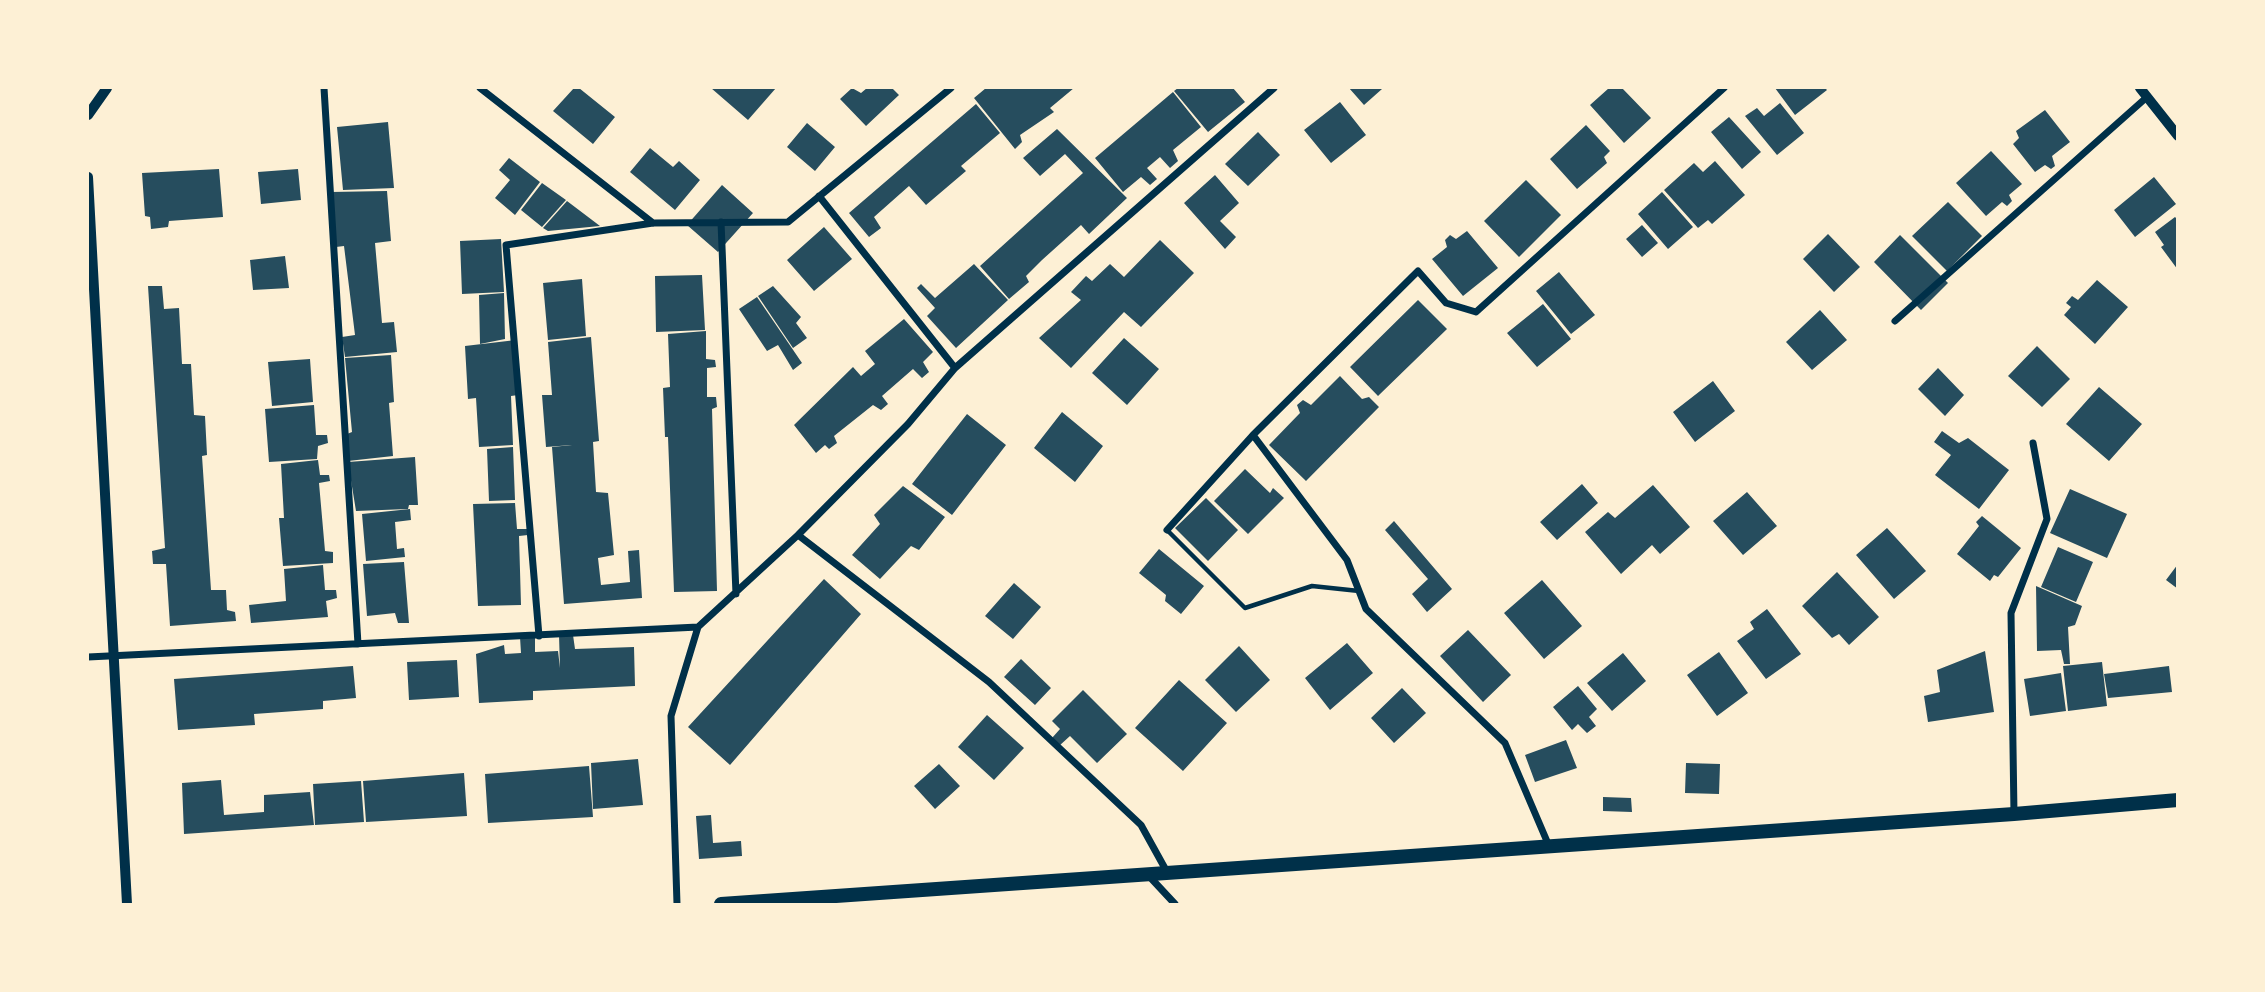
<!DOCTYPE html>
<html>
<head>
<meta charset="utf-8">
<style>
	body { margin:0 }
	#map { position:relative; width:2265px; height:992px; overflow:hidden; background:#fdf0d5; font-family:Commissioner,sans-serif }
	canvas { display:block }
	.frame { position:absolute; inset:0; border:89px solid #fdf0d5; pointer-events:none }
</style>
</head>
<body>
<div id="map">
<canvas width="2265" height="992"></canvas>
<div class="frame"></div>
</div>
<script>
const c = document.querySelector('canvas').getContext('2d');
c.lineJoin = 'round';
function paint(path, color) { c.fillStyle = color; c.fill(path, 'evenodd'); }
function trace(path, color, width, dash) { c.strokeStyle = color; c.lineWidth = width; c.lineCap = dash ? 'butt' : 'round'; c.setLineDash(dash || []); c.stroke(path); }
paint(new Path2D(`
	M574,88H579L615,117L593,144L553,111Z
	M711,88H776L748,120Z
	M852,88L861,93L867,88H892L899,95L866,126L840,99Z
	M986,88H1074L1050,108L1054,112L1020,135L1022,142L1015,149L974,98Z
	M1178,88H1233L1245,102L1208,132L1174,91Z
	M1349,88H1380L1382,89L1364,105Z
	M1609,88H1622L1651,118L1624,143L1590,105Z
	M1775,88H1825L1827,90L1795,115Z
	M1173,92L1201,127L1173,150L1178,161L1170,168L1160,157L1147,168L1157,179L1150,185L1141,177L1123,192L1095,158Z
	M1340,102L1366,135L1331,163L1304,130Z
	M1780,103L1804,133L1777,155L1745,116L1757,108L1764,116Z
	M976,104L1000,133L961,166L966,171L926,205L909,186L874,217L881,228L869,237L849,213Z
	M2045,110L2070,142L2052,156L2055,166L2051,169L2045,165L2035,172L2013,144L2019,138L2016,131Z
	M1729,117L1761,152L1742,169L1711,132Z
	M388,122L394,188L343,190L337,127Z
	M807,123L835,147L815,171L787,147Z
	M1586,125L1610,151L1604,157L1607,163L1577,189L1550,159Z
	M1057,129L1127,198L1089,234L1081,225L1042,260L1026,276L1029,282L1009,299L980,266L1083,173L1065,154L1040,176L1023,158Z
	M1258,132L1280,155L1248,186L1225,164Z
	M650,148L673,167L679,161L700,180L675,210L630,172Z
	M1991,151L2022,184L2009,195L2012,201L2007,206L2002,202L1986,216L1956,183Z
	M509,158L540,182L515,215L495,198L510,180L499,170Z
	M1715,161L1745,195L1712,224L1708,220L1698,228L1664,190L1694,163L1703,172Z
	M219,169L223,217L169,221L168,227L151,229L150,217L145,216L142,173Z
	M298,169L301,200L261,204L258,172Z
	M1215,175L1239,203L1220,221L1236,237L1225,249L1184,203Z
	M2154,177L2176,204L2135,237L2114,210Z
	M1526,180L1561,215L1519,257L1484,221Z
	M542,183L566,200L542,227L521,210Z
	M722,185L753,213L718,252L687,225Z
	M387,191L391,241L375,243L382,323L394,322L397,352L345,357L342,337L355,335L344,246L336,247L331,192Z
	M1662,192L1693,227L1668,249L1638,214Z
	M567,201L600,226L548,231L543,228Z
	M1948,202L1982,236L1947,271L1912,236Z
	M2175,217L2178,220V270L2161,247L2164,245L2155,232Z
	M1642,225L1658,243L1642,257L1626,239Z
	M824,227L852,259L814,291L787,260Z
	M1467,231L1498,268L1463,296L1432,259L1447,247L1445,240L1450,235L1456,239Z
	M1828,234L1860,267L1834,292L1803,259Z
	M1900,235L1948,283L1921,310L1874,262Z
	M501,239L504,292L462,294L460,241Z
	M1160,240L1194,273L1141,327L1124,312L1071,368L1039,338L1081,300L1071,292L1086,276L1092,281L1110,264L1124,277Z
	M285,256L289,288L253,290L250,260Z
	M974,264L1008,300L956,348L927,316L935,308L917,288L921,284L935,298Z
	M1559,272L1595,315L1571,334L1536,291Z
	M702,275L705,330L656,332L655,276Z
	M582,279L586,336L548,340L543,283Z
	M2097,280L2128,307L2095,344L2064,315L2071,307L2066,303L2072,296L2078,300Z
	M148,286H162L164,309L179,308L182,364H191L194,415L205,416L207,455L202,456L211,590H226L227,610L235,612L236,621L170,626L166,564H153L152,551L165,548Z
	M773,286L801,317L796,323L807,338L793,348L758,296Z
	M504,293L505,339L480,344L479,295Z
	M757,297L802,363L793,370L778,345L767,351L739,309Z
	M1418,300L1447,329L1378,396L1350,367Z
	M1543,304L1571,339L1537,367L1507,333Z
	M1820,310L1847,340L1812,370L1786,342Z
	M904,319L933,352L923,362L929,372L922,378L913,369L882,396L888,404L881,410L873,405L834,436L837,443L829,449L825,445L816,453L794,425L853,367L861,376L875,364L865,351Z
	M706,331V359L715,360L716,367L707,368V397H716L717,407L712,409L717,591L674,592L668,437H665L663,388L670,387L668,334Z
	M591,337L599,441L593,442L596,492L608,493L614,555L598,558L601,585L630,582L628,551L639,550L642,598L564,604L552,447L572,445L546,447L542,395H552L548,342Z
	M1124,338L1159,369L1127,405L1092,373Z
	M516,340L518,395L511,396L513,445L479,447L476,398L468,399L465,346Z
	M2037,346L2070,379L2042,407L2008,376Z
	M391,355L394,402L389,403L393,456L348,461L347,434L352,432L345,358Z
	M310,359L313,402L272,406L268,362Z
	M1938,368L1964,395L1945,416L1918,389Z
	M1340,376L1362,399L1369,397L1379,407L1306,481L1269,445L1300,413L1297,405L1303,400L1311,405Z
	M1713,381L1735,411L1695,442L1673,412Z
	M2099,387L2142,424L2109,461L2066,424Z
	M314,405L316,435H327L328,443L318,446L317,459L269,462L265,409Z
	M1062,412L1103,446L1075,482L1034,448Z
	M967,414L1006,445L952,515L912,484Z
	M1942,431L1959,443L1968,438L2009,470L1979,509L1935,475L1951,455L1934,442Z
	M513,447L515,500L489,501L487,449Z
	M415,457L418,505H409L408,509L356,511L348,462Z
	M318,460L320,475H329L330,481L319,483L325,551L333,552V563L283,566L279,518H284L281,464Z
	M1245,469L1270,493L1273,488L1284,498L1248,534L1214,501Z
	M1582,484L1598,503L1557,540L1540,522Z
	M1653,485L1690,527L1660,554L1652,545L1621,574L1585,532L1608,512L1615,518Z
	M903,486L945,517L919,550L911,546L880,579L852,555L880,524L874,515Z
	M2070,489L2127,514L2107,558L2050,533Z
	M1747,492L1777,526L1743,555L1713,521Z
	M1206,498L1238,530L1208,561L1175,528Z
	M515,503L517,529H527L528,535L519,536L521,605L478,606L473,504Z
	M410,509L411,520L395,522L397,549L404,548L405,557L366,561L362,514Z
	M1982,516L2021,548L1998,577L1994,575L1990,581L1957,554L1979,526L1976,522Z
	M1394,521L1452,589L1427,612L1412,594L1428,579L1385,530Z
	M1887,528L1926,571L1894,599L1856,555Z
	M2058,547L2093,562L2076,602L2041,587Z
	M1159,549L1204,586L1181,614L1165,601L1166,595L1139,573Z
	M404,562L409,623H398L395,613L367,616L363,564Z
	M2178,564V589L2166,580Z
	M323,565L325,590H336L337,598L326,601L328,617L251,623L249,605L286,601L284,569Z
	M1837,572L1879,617L1849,645L1839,634L1832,638L1802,606Z
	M824,579L861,614L730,765L688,727Z
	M1542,580L1582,626L1544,659L1504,613Z
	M1014,583L1041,607L1013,639L985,616Z
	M2036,586L2082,606L2075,625L2068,627L2070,664H2064L2061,650L2037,651Z
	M1767,609L1801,654L1766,679L1737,641L1754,629L1750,622Z
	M1468,630L1511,675L1483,702L1440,656Z
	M559,635H573L575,649L634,647L635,686L533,691V700L479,703L476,654L504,645L505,654L521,653L520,637L535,636V652L558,651L560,668Z
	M1347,643L1373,673L1330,710L1305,678Z
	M1239,646L1270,680L1236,712L1205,680Z
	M1985,651L1994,712L1928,722L1924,696L1940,692L1937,670Z
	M1719,652L1748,693L1717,716L1687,675Z
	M1623,653L1646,681L1612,711L1587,683Z
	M1021,659L1051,688L1035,705L1004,677Z
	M457,660L459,697L409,700L407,662Z
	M2102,662L2107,706L2068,711L2063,666Z
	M353,666L356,698L323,701V709L254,714L255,725L178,730L174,679Z
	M2169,666L2172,692L2108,698L2104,674Z
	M2061,673L2066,711L2030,716L2024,679Z
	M1179,680L1227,723L1183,771L1135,728Z
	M1578,686L1597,709L1589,717L1596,726L1587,733L1578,724L1572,730L1553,707Z
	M1402,688L1426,713L1394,743L1371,718Z
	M1083,690L1127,734L1097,763L1070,736L1059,746L1052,738L1060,729L1052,721Z
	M987,715L1024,748L994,780L958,747Z
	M1566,740L1577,768L1535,782L1525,755Z
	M638,759L643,805L593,809L591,763Z
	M1686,763L1720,764L1719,794L1685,793Z
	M939,764L960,786L935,809L914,786Z
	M589,766L593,817L488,823L485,774Z
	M464,773L467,816L366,822L363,781Z
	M221,780L224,815L264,812V795L310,792L314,825L184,834L182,783Z
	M361,781L364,822L315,825L313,784Z
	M1603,797L1631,798L1632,812L1603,811Z
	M711,815L713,843L741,841L742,856L699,859L696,816Z`), '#264d5e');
trace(new Path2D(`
	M1167,530L1245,608L1312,586L1359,591`), '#003049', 4.5);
trace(new Path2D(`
	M324,88L358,644
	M480,88L653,223
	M819,196L955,368
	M721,222L736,594
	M1895,321L2147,97
	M1253,435L1347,560L1366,609L1505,743L1549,846
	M1167,530L1253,435L1418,271L1446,303L1476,312L1724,88
	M798,535L989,682L1141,825L1167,872
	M539,636L506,245L653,223L788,222L951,88
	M88,657L698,627
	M2014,814L2011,613L2047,519L2033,443
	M1148,875L1175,904
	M677,904L671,716L698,627L798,535L908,424L955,368L1274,88`), '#003049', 7);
trace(new Path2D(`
	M2140,88L2178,136
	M88,115L107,88
	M88,177L127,904`), '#003049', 10);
trace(new Path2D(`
	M721,904L2014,814L2178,800`), '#003049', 14);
</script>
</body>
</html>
